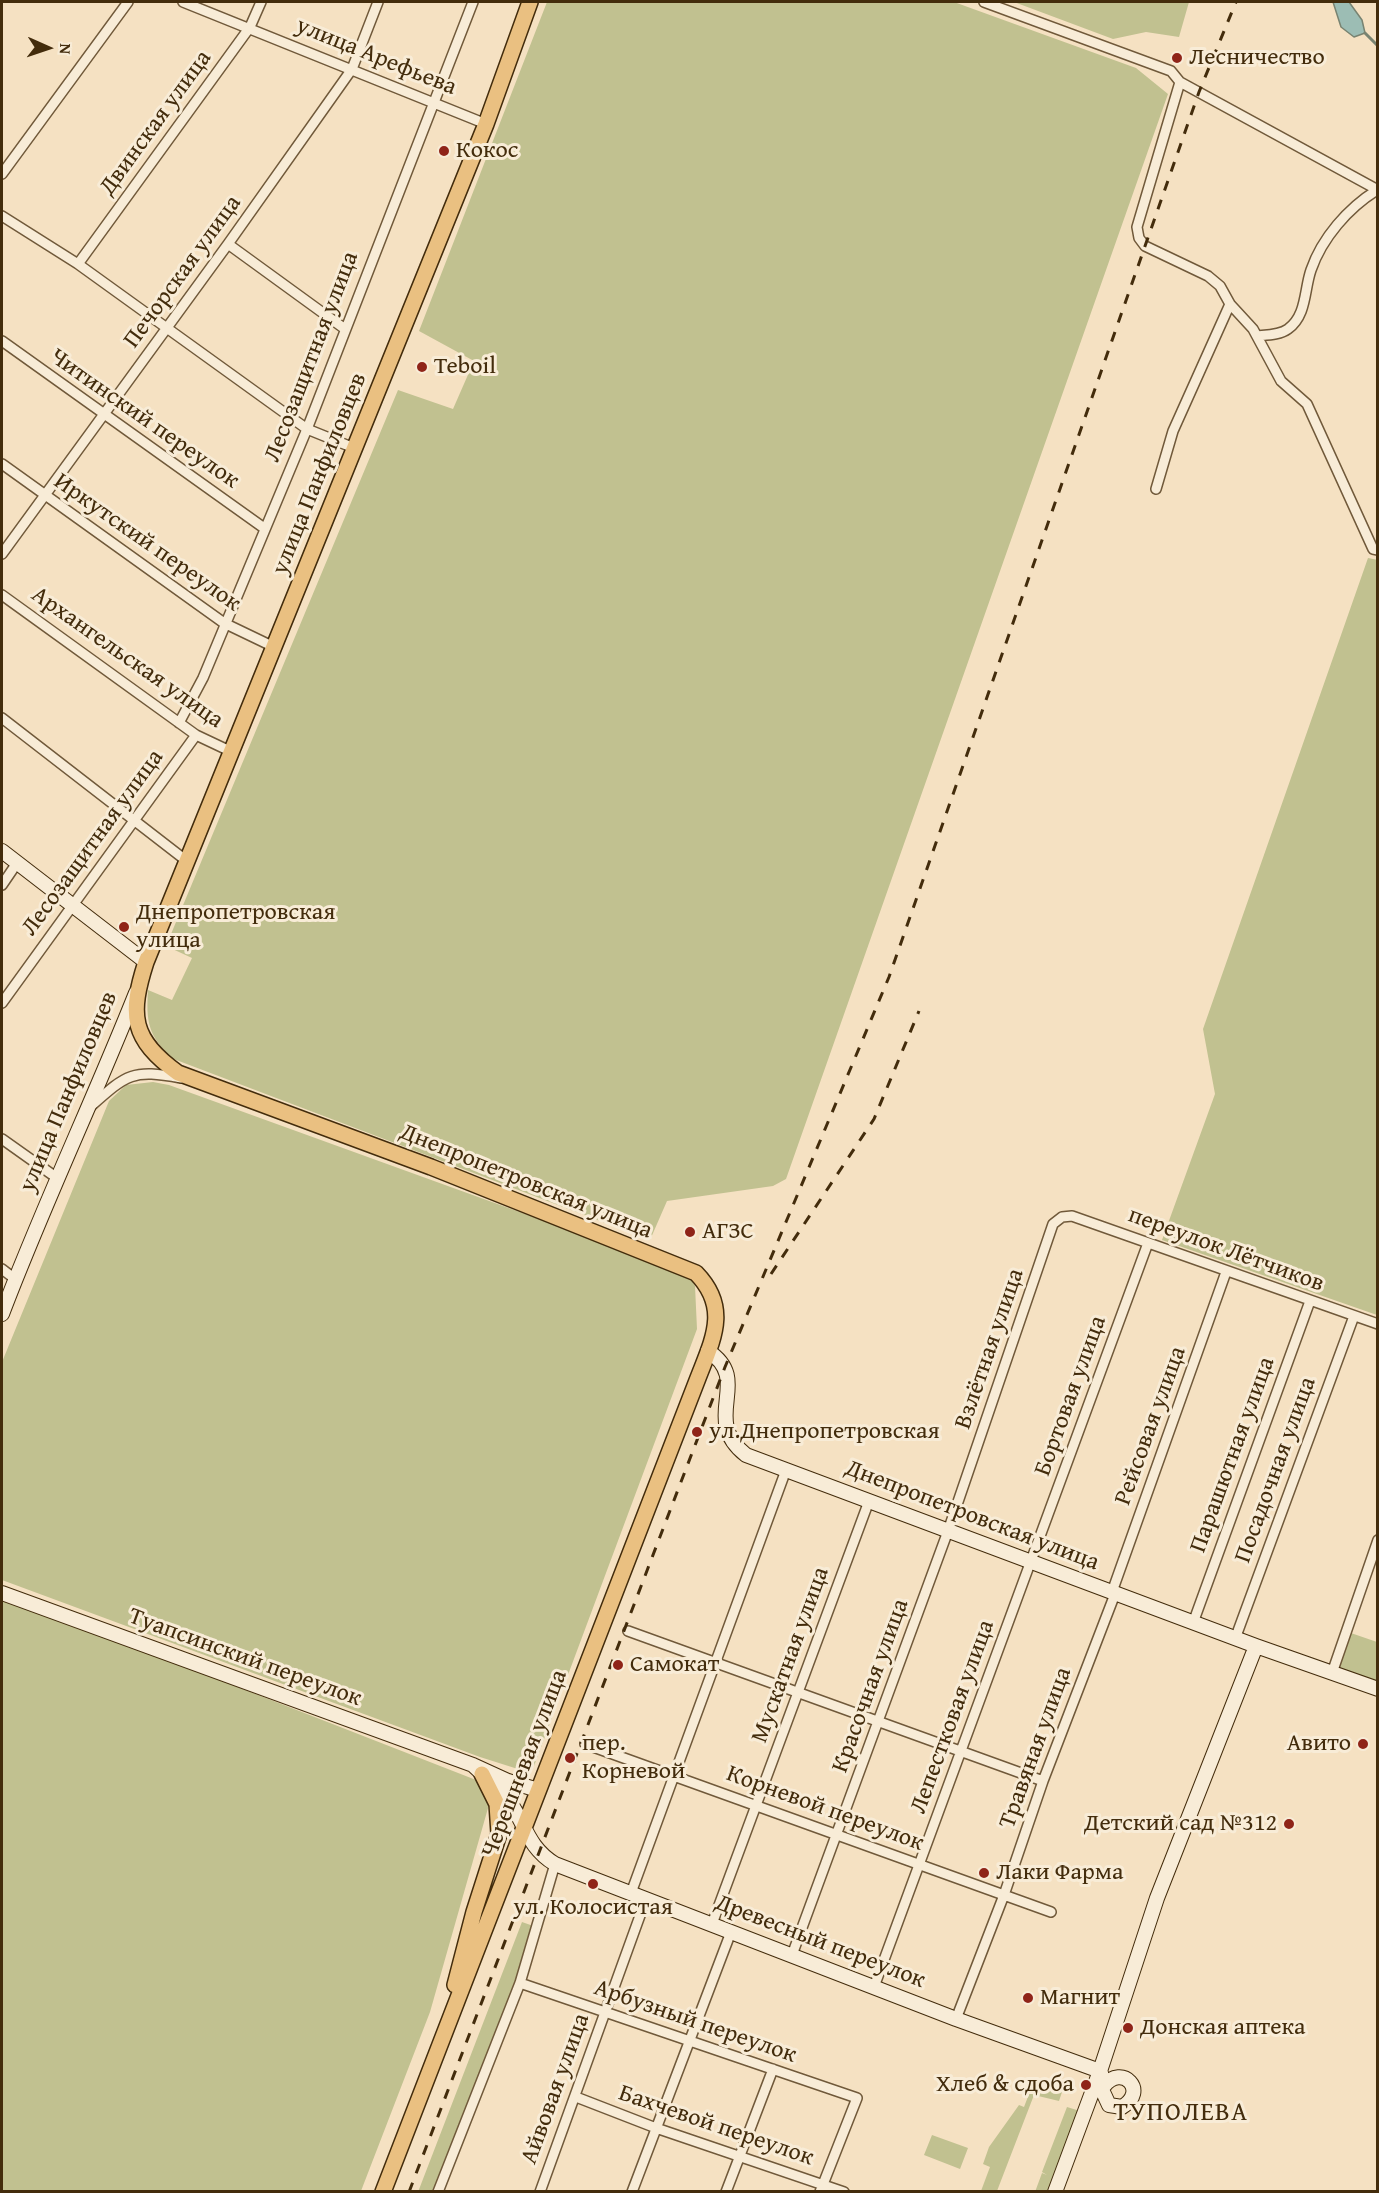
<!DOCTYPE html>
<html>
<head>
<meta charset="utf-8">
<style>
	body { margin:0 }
	#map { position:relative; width:1379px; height:2193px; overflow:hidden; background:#f5e1c2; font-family:"Gentium Book Plus",serif }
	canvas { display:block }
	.frame { position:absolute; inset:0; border:3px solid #432c0c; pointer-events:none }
	.north { position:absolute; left:18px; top:18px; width:60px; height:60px; -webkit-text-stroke:4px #f8ecd7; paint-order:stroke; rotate:93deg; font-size:16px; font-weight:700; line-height:24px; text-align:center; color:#432c0c }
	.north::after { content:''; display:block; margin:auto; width:21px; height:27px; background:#432c0c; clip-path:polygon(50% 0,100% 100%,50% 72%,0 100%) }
</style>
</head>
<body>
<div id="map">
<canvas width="1379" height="2193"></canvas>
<div class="frame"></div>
<div class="north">N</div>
</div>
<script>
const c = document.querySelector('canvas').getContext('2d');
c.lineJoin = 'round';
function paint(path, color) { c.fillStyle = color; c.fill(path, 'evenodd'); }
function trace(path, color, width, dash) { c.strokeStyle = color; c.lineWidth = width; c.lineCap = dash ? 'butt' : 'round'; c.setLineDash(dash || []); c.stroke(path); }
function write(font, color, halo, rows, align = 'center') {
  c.font = font + ' "Gentium Book Plus",serif'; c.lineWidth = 6; c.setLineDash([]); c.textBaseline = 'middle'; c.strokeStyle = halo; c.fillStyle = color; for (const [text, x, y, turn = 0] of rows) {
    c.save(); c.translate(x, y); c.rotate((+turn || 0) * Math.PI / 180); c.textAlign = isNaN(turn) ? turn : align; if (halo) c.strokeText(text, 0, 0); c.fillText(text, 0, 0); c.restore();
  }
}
paint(new Path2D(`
	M547,2H954L1136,68L1168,94L786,1179L773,1186L667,1201L650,1240L171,1058C148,1034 146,1022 148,990L172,1000L192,958L166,946L398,390L453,409L474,361L419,331Z
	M1014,2H1189L1179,37L1146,32L1113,39Z
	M1368,558L1378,560L1377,1315L1162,1240L1215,1094L1203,1029Z
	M153,1082L169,1085L688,1273L695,1286L697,1329L534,1766L521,1770L480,1757L2,1580V1362L109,1101L126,1085Z
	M2,1595L494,1787L430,2012L361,2191H2Z
	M1348,1632L1377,1642V1682L1335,1668Z
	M522,1922L539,1928L441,2191L418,2192Z
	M1034,2081L1062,2092L1059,2101L1034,2095L997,2191H981L990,2167L983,2164L989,2147L1019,2105L1024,2107Z
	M1067,2107L1080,2111L1049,2191L1035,2192L1042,2173L1047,2175L1042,2172Z
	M932,2135L968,2148L960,2169L924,2155Z`), '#c1c190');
const water = new Path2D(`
	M1333,2H1349L1362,20L1365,33L1354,37L1341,27Z`);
paint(water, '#9cbdb4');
trace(water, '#788371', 1.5);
trace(new Path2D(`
	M1365,33L1378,46`), '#788371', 3);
const street = new Path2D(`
	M183,2L486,124
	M984,2L1171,71L1180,82L1137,227L1139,238L1145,246L1208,276L1220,286L1230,304L1253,329L1281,381L1307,404L1373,549L1378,550
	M1180,82L1378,190
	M2,174L128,2
	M2,216L78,264L307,429L354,448
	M228,244L345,329
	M78,264L250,27L261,2
	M1257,336C1267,335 1280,335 1288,329C1307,315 1304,290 1311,270C1322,238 1348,208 1377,190
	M2,341L264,528
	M2,464L224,623L274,647
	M1156,489L1173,431L1230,304
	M2,554L228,244L352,69L378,2
	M2,595L196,735L232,752
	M2,718L188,862
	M179,723L203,678L307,429L473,2
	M2,885L17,863
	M2,1003L196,735
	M90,1107C127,1074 132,1069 181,1078
	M2,1139L57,1178
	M2,1269L15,1279
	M1112,1592L1226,1272
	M1193,1623L1310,1301
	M628,1631L1043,1781
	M1235,1639L1354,1316
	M1332,1673L1378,1540
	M585,1744L1051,1912
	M631,1893L786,1470
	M712,1924L869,1501
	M792,1955L948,1531L1053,1224L1062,1217L1072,1216L1378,1324
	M520,1983L857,2098L820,2192
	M874,1987L1148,1243
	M956,2019L1004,1895L1043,1781L1115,1594
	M576,2097L656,2128L844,2192
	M438,2192L520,1983L555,1864
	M540,2192L646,1899
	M632,2192L731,1932
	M726,2192L773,2069`);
const secondary = new Path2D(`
	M2,851L146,962
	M2,1314C43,1206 93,1101 136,993
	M708,1351C754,1381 699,1418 746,1455L1256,1646L1378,1689
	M2,1593L473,1765L508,1781L538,1790
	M473,1765C483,1775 495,1783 504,1794C525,1819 525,1846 555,1864L956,2019L1100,2071
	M1101,2073L1103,2092L1109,2105L1122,2107C1149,2091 1122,2063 1104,2086
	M1055,2192L1100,2071L1157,1898L1256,1646`);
const primary = new Path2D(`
	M455,1985L474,1912L499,1834L497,1804L482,1774
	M383,2192L698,1378C713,1339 730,1308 696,1273L431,1167L178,1073C131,1039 129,1015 146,962L486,124L530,2`);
trace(street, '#70593a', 12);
trace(secondary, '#432c0c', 16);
trace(primary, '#432c0c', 18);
trace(street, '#f8ecd7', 9);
trace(secondary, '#f8ecd7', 14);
trace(primary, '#eac081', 15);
trace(new Path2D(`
	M771,1274L874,1119L919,1011
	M409,2192L725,1367L889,977L1199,92L1236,2`), '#432c0c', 3, [10, 10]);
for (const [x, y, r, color] of [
	[1177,58,6,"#8f2418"],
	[444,151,6,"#8f2418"],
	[422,367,6,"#8f2418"],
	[124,927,6,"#8f2418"],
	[690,1232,6,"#8f2418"],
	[697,1432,6,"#8f2418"],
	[618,1665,6,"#8f2418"],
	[1363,1744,6,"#8f2418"],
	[570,1758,6,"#8f2418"],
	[1289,1824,6,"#8f2418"],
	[984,1873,6,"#8f2418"],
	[593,1884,6,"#8f2418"],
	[1028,1998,6,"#8f2418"],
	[1128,2028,6,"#8f2418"],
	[1086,2085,6,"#8f2418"]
]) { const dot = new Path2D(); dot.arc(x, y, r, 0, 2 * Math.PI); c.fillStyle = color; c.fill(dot); trace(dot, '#f8ecd7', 2); }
write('24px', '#432c0c', '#f8ecd7', [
	["улица Арефьева",376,57,22],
	["Двинская улица",156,123,-54],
	["Печорская улица",183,272,-54],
	["Лесозащитная улица",312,357,-69],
	["Читинский переулок",144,419,35],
	["улица Панфиловцев",320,474,-68],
	["Иркутский переулок",147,543,35],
	["Архангельская улица",127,658,35],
	["Лесозащитная улица",93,843,-54],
	["улица Панфиловцев",69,1092,-67],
	["Днепропетровская улица",526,1182,22],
	["переулок Лётчиков",1226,1250,20],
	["Взлётная улица",990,1349,-71],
	["Бортовая улица",1071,1396,-70],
	["Рейсовая улица",1151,1426,-70],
	["Парашютная улица",1233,1455,-70],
	["Посадочная улица",1276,1470,-70],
	["Днепропетровская улица",972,1516,21],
	["Мускатная улица",791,1655,-70],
	["Туапсинский переулок",245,1658,20],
	["Красочная улица",871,1686,-70],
	["Лепестковая улица",953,1717,-70],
	["Травяная улица",1036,1748,-70],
	["Черешневая улица",525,1764,-69],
	["Корневой переулок",825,1809,20],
	["Древесный переулок",820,1942,21],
	["Арбузный переулок",695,2022,19],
	["Айвовая улица",556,2089,-70],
	["Бахчевой переулок",716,2126,19]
]);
write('24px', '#432c0c', '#f8ecd7', [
	["Лесничество",1189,58],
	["Кокос",456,151],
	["Teboil",434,367],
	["Днепропетровская",136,913],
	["улица",136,941],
	["АГЗС",702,1232],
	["ул.Днепропетровская",709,1432],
	["Самокат",630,1665],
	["пер.",582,1744],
	["Корневой",582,1772],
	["Авито",1351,1744,"right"],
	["Детский сад №312",1277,1824,"right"],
	["Лаки Фарма",996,1873],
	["ул. Колосистая",593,1908,"center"],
	["Магнит",1040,1998],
	["Донская аптека",1140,2028],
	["Хлеб & сдоба",1074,2085,"right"]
], 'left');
c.letterSpacing = '1.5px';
write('26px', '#432c0c', '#f8ecd7', [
	["ТУПОЛЕВА",1181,2113]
]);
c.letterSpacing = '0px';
</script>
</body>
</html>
